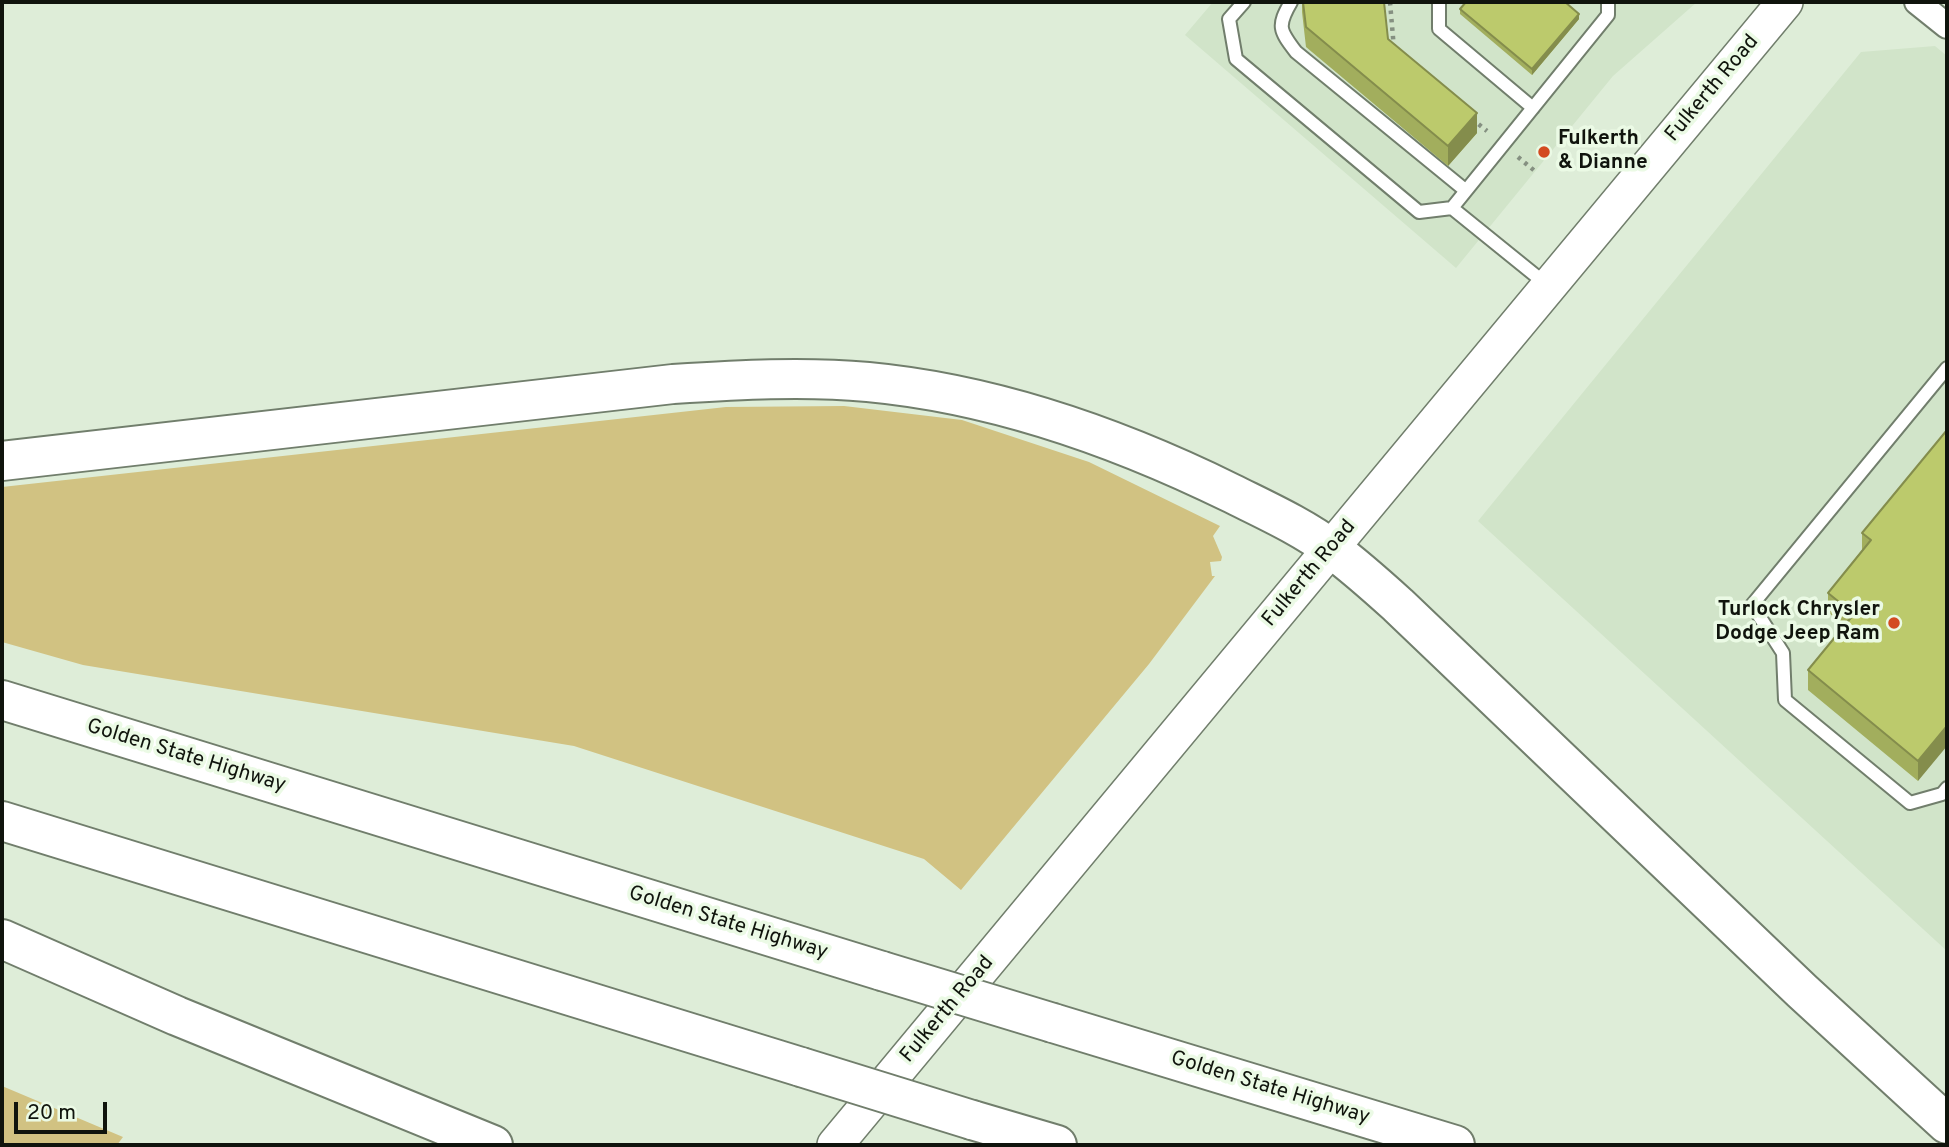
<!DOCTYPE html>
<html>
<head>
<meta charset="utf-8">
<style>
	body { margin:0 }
	#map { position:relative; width:1949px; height:1147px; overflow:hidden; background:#deedd8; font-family:Overpass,sans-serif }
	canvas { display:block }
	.frame { position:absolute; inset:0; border:4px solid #10140d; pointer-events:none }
	.scale { position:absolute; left:14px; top:1102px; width:93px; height:32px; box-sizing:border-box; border:4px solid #10140d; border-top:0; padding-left:9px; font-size:21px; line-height:24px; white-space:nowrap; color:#10140d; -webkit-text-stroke:5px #ebfae5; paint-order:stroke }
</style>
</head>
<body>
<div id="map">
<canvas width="1949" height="1147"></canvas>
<div class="frame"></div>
<div class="scale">20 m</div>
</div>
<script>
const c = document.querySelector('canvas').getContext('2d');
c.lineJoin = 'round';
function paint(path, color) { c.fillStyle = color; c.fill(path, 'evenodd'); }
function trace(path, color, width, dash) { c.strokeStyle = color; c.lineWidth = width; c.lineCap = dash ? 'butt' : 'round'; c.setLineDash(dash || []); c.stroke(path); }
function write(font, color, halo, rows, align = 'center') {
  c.font = font + ' Overpass,sans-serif'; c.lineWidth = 7; c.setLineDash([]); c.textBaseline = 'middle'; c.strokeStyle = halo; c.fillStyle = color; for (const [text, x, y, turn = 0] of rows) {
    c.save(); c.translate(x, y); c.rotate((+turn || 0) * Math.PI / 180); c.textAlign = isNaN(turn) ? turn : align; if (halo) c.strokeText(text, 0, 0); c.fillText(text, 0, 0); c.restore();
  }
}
paint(new Path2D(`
	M1213,2H1697L1613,76L1456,268L1185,35Z
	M1935,46L1947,56V951L1478,521L1861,52Z`), '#d1e4c9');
paint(new Path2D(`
	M844,406L962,420L1089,462L1220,526L1213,536L1222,557L1221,561L1210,562L1212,576H1215L1149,664L961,890L924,859L574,746L83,665L2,642V487L726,407Z
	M2,1086L123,1137L117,1145H2Z`), '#d1c282');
const lane = new Path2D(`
	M1244,2L1229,19L1236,59L1419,212L1452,208L1546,284
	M1291,2C1277,26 1279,30 1296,52L1465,190
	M1439,2V29L1533,108
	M1452,208L1608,15V2
	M1947,368L1752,605L1783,653L1785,700L1910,803L1942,794L1947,788`);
const street = new Path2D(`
	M1917,2L1947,26`);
const secondary = new Path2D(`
	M835,1145L1785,2`);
const highway = new Path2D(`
	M2,461L673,384C738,380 803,376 868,382C996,394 1117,437 1231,493C1265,510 1303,527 1333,550C1356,567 1377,586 1398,605L1802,991L1947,1124
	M2,700L882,971
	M2,821L801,1067
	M2,939L177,1016L493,1145
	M1053,1023L1455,1145
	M972,1120L1057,1145`);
trace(lane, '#717e6c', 16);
trace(street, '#717e6c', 28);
trace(secondary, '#717e6c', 38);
trace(highway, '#717e6c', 42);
trace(new Path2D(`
	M1390,2L1394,49
	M1472,119L1487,131
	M1518,157L1536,172`), '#859081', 4.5, [3.5, 5]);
trace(lane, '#fff', 12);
trace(street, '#fff', 24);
trace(secondary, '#fff', 35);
trace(highway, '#fff', 38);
const highwayBridge = new Path2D(`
	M882,971L1053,1023
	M801,1067L972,1120`);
trace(highwayBridge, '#717e6c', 42, []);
trace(highwayBridge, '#fff', 38);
paint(new Path2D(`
	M1302,2H1384L1388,39L1477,133L1448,166L1306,47L1302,12Z
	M1460,9L1579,19L1532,75L1460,14Z
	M1947,430L1918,781L1808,690V670L1844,626L1828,612V593L1862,550V533Z`), '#a2ae5d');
paint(new Path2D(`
	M1579,14V19L1532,75V69Z
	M1477,113V133L1448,166V146Z
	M1947,726V746L1918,781V761Z`), '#848d4c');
const building = new Path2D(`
	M1303,2H1384L1388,39L1477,113L1448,146L1306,27Z
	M1466,2H1565L1579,14L1532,69L1460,9Z
	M1947,430V726L1918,761L1808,670L1854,614L1828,593L1871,540L1862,533Z`);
paint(building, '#bcca6c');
trace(building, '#848d4c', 2);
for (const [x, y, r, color] of [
	[1544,152,7,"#d34b21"],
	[1894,623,7,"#d34b21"]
]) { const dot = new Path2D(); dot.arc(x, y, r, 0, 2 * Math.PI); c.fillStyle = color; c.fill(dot); trace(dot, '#ebfae5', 2.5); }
write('21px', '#10140d', '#ebfae5', [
	["Fulkerth Road",1713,89,-50],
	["Fulkerth Road",1310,574,-50],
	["Golden State Highway",186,757,17],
	["Golden State Highway",728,924,17],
	["Fulkerth Road",948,1010,-50],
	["Golden State Highway",1270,1089,17]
]);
write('bold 21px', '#10140d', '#ebfae5', [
	["Fulkerth",1558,140],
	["& Dianne",1558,164],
	["Turlock Chrysler",1880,611,"right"],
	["Dodge Jeep Ram",1880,635,"right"]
], 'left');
</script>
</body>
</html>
